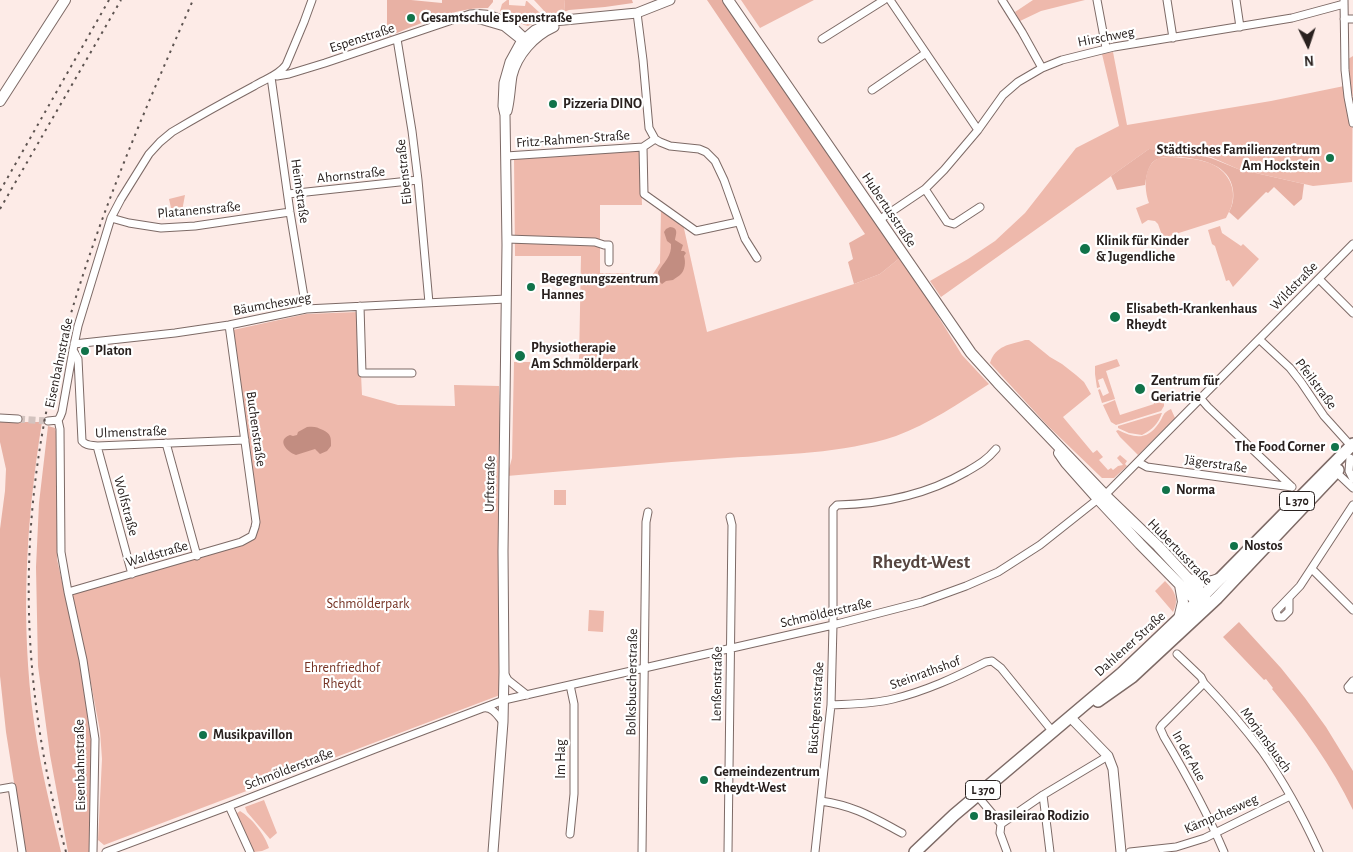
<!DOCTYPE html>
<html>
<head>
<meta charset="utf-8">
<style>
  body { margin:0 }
  #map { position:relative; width:1353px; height:852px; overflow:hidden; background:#fdebe7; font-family:"Alegreya Sans",sans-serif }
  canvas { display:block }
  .north { position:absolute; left:1283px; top:20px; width:50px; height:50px; -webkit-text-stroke:4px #fff; paint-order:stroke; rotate:176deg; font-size:14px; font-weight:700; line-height:20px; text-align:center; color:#29211f }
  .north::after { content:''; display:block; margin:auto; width:18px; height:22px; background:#29211f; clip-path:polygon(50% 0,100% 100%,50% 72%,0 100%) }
</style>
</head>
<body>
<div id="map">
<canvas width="1353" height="852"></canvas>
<div class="north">N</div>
</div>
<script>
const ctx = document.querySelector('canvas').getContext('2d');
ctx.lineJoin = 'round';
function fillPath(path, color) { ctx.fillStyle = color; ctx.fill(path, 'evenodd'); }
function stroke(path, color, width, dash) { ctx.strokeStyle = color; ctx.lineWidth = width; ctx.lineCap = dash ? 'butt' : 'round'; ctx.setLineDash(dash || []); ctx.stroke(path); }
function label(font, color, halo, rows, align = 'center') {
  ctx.font = font + ' "Alegreya Sans",sans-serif'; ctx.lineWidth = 4.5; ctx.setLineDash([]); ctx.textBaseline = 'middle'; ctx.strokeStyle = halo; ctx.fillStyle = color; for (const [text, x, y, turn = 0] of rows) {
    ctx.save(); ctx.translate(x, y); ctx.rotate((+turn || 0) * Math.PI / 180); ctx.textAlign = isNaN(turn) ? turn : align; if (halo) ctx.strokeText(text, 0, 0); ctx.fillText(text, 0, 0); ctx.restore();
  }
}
fillPath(new Path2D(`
  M507,0H509V5L525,6L526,1H527L540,13L542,19L528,26L524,25L500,11L502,4Z
  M534,0H565L564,12L550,15L546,13Z
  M741,0H814L760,28Z
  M1033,0H1085L1041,11L1020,21L1015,12Z
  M1113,52L1127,125L1271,101L1349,85L1348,59L1353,56L1352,182L1313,186L1238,169L1211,157L1177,149H1149L941,297L930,281L968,259L995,241L1025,213L1076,148L1119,126L1102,54Z
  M640,149L642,205H600V273L653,274L660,263L661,208L683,224L707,332L854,284L880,274L901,257L928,300L962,355L989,384C959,403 929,424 896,436C842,454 783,454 727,458C653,463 580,470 507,476L512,458L514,362H579L581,256H515L514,158Z
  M1171,157C1183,158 1195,158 1206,162C1224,167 1237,184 1232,204C1231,209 1228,213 1226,218L1163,238L1158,224L1155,221L1148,220L1142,224L1136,208L1149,203C1144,189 1143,165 1159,158C1163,157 1168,157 1171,157Z
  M185,195L182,211L171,208L169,199Z
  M1220,226L1222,233L1241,246L1243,244L1259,259L1233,287L1229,280L1226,281L1215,246L1212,244L1208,230Z
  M358,312L362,395L398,405L455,406L454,385L499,386L501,466L500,695L104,845L98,840L102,759L100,731L82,637L71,593L255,537L258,530L259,521L233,330L306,314Z
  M1025,340H1029L1050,357L1062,364L1076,375L1084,382L1091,394L1063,417L1093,453L1097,450L1103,457L1099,460L1108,470L1111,468L1113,470L1118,466L1123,465L1117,458L1120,455L1127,461L1125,464L1127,466L1114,478H1102L1047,425L990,363C996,345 1009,345 1025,340Z
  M1117,359L1120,366L1106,371L1115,399L1102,403L1098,390L1100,389L1103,396L1109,393L1103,378L1098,380L1100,387L1097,388L1095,374V366Z
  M1162,397L1164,398V406L1161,411L1116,425L1111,422L1103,405L1115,400L1120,415L1154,404L1153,400Z
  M1171,409L1175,418L1138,455L1120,437L1116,431L1118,430C1134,438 1147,441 1159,423C1164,416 1162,413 1171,409Z
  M1161,413H1162C1158,424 1152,430 1142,435L1129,433L1118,428V426Z
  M554,490H566V505H554Z
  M1165,581C1174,590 1180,599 1173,612L1155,591Z
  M589,610L604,611L603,632L588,631Z
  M264,800L277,833L270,839L247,812L245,807Z
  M240,811C252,818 265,835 269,848L262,851L254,852L236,814Z`), '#eeb9ac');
fillPath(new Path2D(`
  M387,0H411L442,3V0H493V2L488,8C454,7 417,25 387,37Z
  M565,0H632L633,3L605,7L569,10L564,12Z
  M707,0H725L901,257L880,274L854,284L848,262L853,259L849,243L865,234Z
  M1149,149L1176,150L1211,158L1238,169L1304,184L1302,199L1294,206L1274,187L1268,193L1266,192L1238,220L1229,212C1233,205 1234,198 1233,190C1230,165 1202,159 1181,157C1172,157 1159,155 1152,163C1147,169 1146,179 1145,185L1117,190L1111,176Z
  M0,422H42C26,521 20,622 34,722C40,766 51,809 61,852H25L24,846L6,732L0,676V529L5,491L6,469L0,442Z
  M48,426L55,428L57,435V559L80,664L91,741L90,852H68L50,755L38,666L36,567L39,503Z
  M1239,622L1281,668L1305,698L1326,727L1353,771V810C1332,766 1303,726 1272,689L1273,688L1266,679L1264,680L1223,637Z`), '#e8b1a4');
fillPath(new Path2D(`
  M670,227C679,228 676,234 675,240L683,245L681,251H684L686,253L684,256C686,262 685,271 680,275C678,277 675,278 673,280L666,281L662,284L659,281L658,272C664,262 672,256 671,244L667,241L664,232L666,229Z
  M307,427C314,426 317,427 323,430C331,434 331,437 331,446L327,451L320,454L315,449L296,455C287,452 276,440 290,435L293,436L297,435L298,432Z`), '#c28d81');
stroke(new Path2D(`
  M18,419L48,421`), '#d3c3bf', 7, [7, 3.5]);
const minor = new Path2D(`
  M890,0L978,130
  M1002,0L1022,32L1042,68
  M1097,0L1106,48
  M1167,0L1173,38
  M1236,0L1240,27
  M1344,0L1345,70L1348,97L1353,123
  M637,13L643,60L649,128L655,139L660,142L670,146L699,149L706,152L715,161L724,180L745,239L757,258
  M467,18L480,20L504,27L524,43
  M1344,19H1353
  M397,39L412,131L418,180L429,303
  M822,39L884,0
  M277,76L289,74L325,63L470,14C489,12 501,17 516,29C520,33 524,36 527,40
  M271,77L290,212L306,309
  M872,90L926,53
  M655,139L643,147L644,194L696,231L738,222
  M506,156L643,147
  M925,189L947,222L954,224L980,207
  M288,194L418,180
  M111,218L129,223L161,228L195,226L290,212
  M879,220L925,189L944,170L978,130L1003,95L1018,82L1042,68L1062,60L1114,47L1292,18L1344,4
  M507,239L595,242L604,245H609V262
  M1319,279L1353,313
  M360,306L362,373H412
  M1260,340L1290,368L1301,382L1324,416L1351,446
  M74,344L175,333L229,325L306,309L506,299
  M73,350L78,359L82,441C86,446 91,445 97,446L245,440
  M1201,399L1208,407L1292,487
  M0,418L18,419
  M48,421L58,420
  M166,443L197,556
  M97,446L132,574
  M1350,458L1349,471L1353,479
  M1138,462L1147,467L1292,487
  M1335,471L1353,488
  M1312,569L1353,610
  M68,592L241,542L252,536L255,527L256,522L229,325
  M1289,598V611L1283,617H1278L1276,611L1300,586L1353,505
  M1177,654L1201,677L1204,683C1224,704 1244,727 1262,751C1284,782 1303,817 1319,852
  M504,673L508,680L527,695
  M1353,681L1348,687L1349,689H1353
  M1204,683L1162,725L1160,728L1164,737C1186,774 1207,812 1224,852
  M831,705C851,704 873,704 893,699C926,691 956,677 986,662L992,661L1001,668L1053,732
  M483,708C492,706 498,716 503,722
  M0,789L12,787L22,852
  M1043,795L1050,852
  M980,799L1001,824
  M821,801C855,806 872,817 902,833
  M229,806L250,852
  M570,834L574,794V704L570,685
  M93,852L95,739L83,660L68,592L61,552L60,429L58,420L60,417L62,412L73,350L78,326L111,218L121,199L149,154L160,142L172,132C199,116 226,101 254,86C265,79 278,76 286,65L304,22L312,0
  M106,852L229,806L375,749L504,700L833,625L922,602L966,586L998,572L1040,545L1098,499L1105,495L1353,244
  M642,852L646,522L648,512
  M728,852L732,525L730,517
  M815,852L831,705L833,625V509L837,505C882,504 926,495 966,472C978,465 987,460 996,449
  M1007,852L1000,833L1001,824L1043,795L1108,756
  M1130,852L1176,847L1205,838L1290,796`);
const tertiary = new Path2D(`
  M507,111C510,100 510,88 512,76C517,55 534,36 554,27
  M1074,721L1108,756L1113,769L1121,852
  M493,852L503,722L504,672L503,551L507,245L505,115L503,106L504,83L510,62L521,42L535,30L554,21L637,13L670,0`);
const secondary = new Path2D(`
  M728,0L971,353L998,383L1105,495L1158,546L1195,586L1204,595L1206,601
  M0,101L65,0
  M1059,453L1066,463L1098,499L1140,544L1197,602L1204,605
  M1189,579C1201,583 1210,583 1221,578
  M1179,619L1183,602L1180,585`);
const primary = new Path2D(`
  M1098,701L1132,677L1217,598L1338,470
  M915,852L954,815L1122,673L1204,595L1353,444`);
stroke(minor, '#7d6a66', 9);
stroke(tertiary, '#7d6a66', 11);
stroke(secondary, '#7d6a66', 12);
stroke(primary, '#7d6a66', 14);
stroke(minor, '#fff', 7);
stroke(tertiary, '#fff', 9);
stroke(secondary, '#fff', 10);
stroke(primary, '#fff', 11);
stroke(new Path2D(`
  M0,191L109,0
  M0,209L121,0
  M66,852C25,706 17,562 46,413C75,270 134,134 193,0`), '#5d5350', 2, [2.5, 5]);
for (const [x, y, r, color] of [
  [411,18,5,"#11734a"],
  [553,104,5,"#11734a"],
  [1330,158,5,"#11734a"],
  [1085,249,6,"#11734a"],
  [531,287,5,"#11734a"],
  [1115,317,6,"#11734a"],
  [85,351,5,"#11734a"],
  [520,356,6,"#11734a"],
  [1140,389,6,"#11734a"],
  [1335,447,5,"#11734a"],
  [1166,490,5,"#11734a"],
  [1234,546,5,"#11734a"],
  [203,735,5,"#11734a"],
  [704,780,5,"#11734a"],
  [974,816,5,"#11734a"]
]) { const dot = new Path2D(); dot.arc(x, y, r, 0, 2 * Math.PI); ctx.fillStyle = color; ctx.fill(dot); stroke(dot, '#fff', 2); }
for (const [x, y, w] of [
  [1297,501,35],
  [983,790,35]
]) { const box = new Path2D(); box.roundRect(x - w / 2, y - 9.5, w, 19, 4); ctx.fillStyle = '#fff'; ctx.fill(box); stroke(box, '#29211f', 1); }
label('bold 12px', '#29211f', null, [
  ["L 370",1297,501],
  ["L 370",983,790]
]);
label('bold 14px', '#29211f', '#fff', [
  ["Gesamtschule Espenstraße",421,18],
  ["Pizzeria DINO",563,104],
  ["Städtisches Familienzentrum",1320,150,"right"],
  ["Am Hockstein",1320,166,"right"],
  ["Klinik für Kinder",1096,241],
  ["& Jugendliche",1096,257],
  ["Begegnungszentrum",541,279],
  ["Hannes",541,295],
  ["Elisabeth-Krankenhaus",1126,309],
  ["Rheydt",1126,325],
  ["Physiotherapie",531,348],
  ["Am Schmölderpark",531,364],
  ["Platon",95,351],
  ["Zentrum für",1151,381],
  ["Geriatrie",1151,397],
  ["The Food Corner",1325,447,"right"],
  ["Norma",1176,490],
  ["Nostos",1244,546],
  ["Musikpavillon",213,735],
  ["Gemeindezentrum",714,772],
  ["Rheydt-West",714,788],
  ["Brasileirao Rodizio",984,816]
], 'left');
label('14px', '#29211f', '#fff', [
  ["Hirschweg",1106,37,-11],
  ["Espenstraße",362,38,-18],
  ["Fritz-Rahmen-Straße",573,139,-4],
  ["Eibenstraße",404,172,-96],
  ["Ahornstraße",351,175,-6],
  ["Heimstraße",300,191,82],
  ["Platanenstraße",199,210,-5],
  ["Hubertusstraße",889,210,56],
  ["Wildstraße",1294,286,-46],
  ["Bäumchesweg",272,304,-10],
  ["Eisenbahnstraße",59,363,-78],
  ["Pfeilstraße",1316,384,53],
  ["Buchenstraße",256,429,82],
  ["Ulmenstraße",131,432,-2],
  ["Jägerstraße",1216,464,8],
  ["Urftstraße",490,484,-89],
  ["Wolfstraße",126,506,75],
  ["Hubertusstraße",1180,552,46],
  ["Waldstraße",157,554,-16],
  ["Schmölderstraße",826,613,-13],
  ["Dahlener Straße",1130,644,-42],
  ["Steinrathshof",925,673,-20],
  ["Bolksbuscherstraße",632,682,-89],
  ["Lenßenstraße",717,684,-89],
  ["Büschgensstraße",816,708,-86],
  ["Morjansbusch",1266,740,54],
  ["In der Aue",1189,756,61],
  ["Im Hag",561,759,-90],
  ["Eisenbahnstraße",80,765,-91],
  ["Schmölderstraße",289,769,-21],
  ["Kämpchesweg",1221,814,-24]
]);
label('14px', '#753324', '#fff', [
  ["Schmölderpark",368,604],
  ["Ehrenfriedhof",342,668],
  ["Rheydt",342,684]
]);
label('bold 19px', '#574641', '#fff', [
  ["Rheydt-West",921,562]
]);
</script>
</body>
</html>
